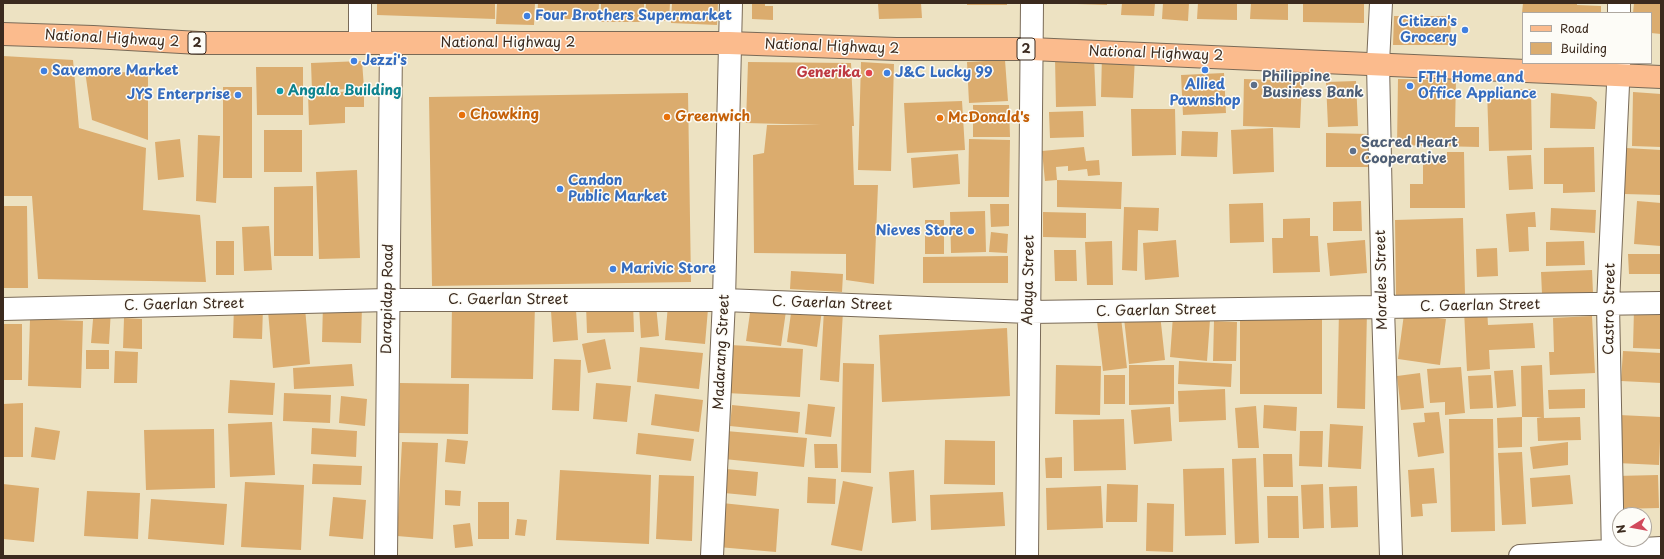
<!DOCTYPE html>
<html>
<head>
<meta charset="utf-8">
<style>
  body { margin:0 }
  #map { position:relative; width:1664px; height:559px; overflow:hidden; background:#ede2c2; font-family:"Playpen Sans",sans-serif }
  canvas { display:block }
  .frame { position:absolute; inset:0; border:4px solid #3b2a1e; pointer-events:none }
  .legend { position:absolute; left:1522px; top:12px; width:130px; height:52px; box-sizing:border-box; background:#fdfcf7; border:1px solid #afa8a0; margin:0; padding:5px 7px; list-style:none; font-size:12px; color:#3b2a1e }
  .legend li { display:flex; align-items:center; gap:8px; height:20px }
  .legend b { width:20px; border:1px solid #afa8a0 }
  .north { position:absolute; left:1612px; top:507px; width:40px; height:40px; box-sizing:border-box; background:#fdfcf7; border:1px solid #afa8a0; border-radius:50%; rotate:259deg; font-size:11px; font-weight:700; line-height:16px; text-align:center; color:#3b2a1e }
  .north::after { content:''; display:block; margin:auto; width:14px; height:18px; background:#d1495b; clip-path:polygon(50% 0,100% 100%,50% 72%,0 100%) }
</style>
</head>
<body>
<div id="map">
<canvas width="1664" height="559"></canvas>
<div class="frame"></div>
<ul class="legend">
<li><b style="height:5px;background:#fbbb8d"></b>Road</li>
<li><b style="height:11px;background:#dbac6e"></b>Building</li>
</ul>
<div class="north">N</div>
</div>
<script>
const ctx = document.querySelector('canvas').getContext('2d');
ctx.lineJoin = 'round';
function fillPath(path, color) { ctx.fillStyle = color; ctx.fill(path, 'evenodd'); }
function stroke(path, color, width, dash) { ctx.strokeStyle = color; ctx.lineWidth = width; ctx.lineCap = dash ? 'butt' : 'round'; ctx.setLineDash(dash || []); ctx.stroke(path); }
function label(font, color, halo, rows, align = 'center') {
  ctx.font = font + ' "Playpen Sans",sans-serif'; ctx.lineWidth = 3; ctx.setLineDash([]); ctx.textBaseline = 'middle'; ctx.strokeStyle = halo; ctx.fillStyle = color; for (const [text, x, y, turn = 0] of rows) {
    ctx.save(); ctx.translate(x, y); ctx.rotate((+turn || 0) * Math.PI / 180); ctx.textAlign = isNaN(turn) ? turn : align; if (halo) ctx.strokeText(text, 0, 0); ctx.fillText(text, 0, 0); ctx.restore();
  }
}
fillPath(new Path2D(`
  M377,3H495V19L377,15Z
  M497,3H535L534,25L496,24Z
  M538,3H599L598,20L537,18Z
  M601,3H644V22H601Z
  M646,3H670L669,21L645,20Z
  M672,3H718L717,25L671,23Z
  M752,3H765V6H773V20L752,19Z
  M878,3H921L922,18L879,19Z
  M967,3H1007V5H967Z
  M1077,3H1107V5L1077,4Z
  M1122,3H1155L1154,16L1121,15Z
  M1163,3H1189L1188,21L1162,19Z
  M1198,3H1237V20L1197,19Z
  M1251,3H1288V20L1250,19Z
  M1303,3H1364V23L1303,22Z
  M1523,3H1577V5L1601,6V13H1522Z
  M1634,3H1661V34L1651,33V13H1633Z
  M1394,16H1451L1450,45H1393Z
  M1102,54L1135,56L1133,98L1101,97Z
  M3,56L73,60L79,128L146,148L143,210L200,215L206,282L38,279L32,196H3Z
  M1094,57L1096,106L1056,107L1055,58Z
  M1005,60L1008,101L969,103L967,62Z
  M362,61L364,88L312,91L311,63Z
  M748,62L851,63L854,126H852L854,185H878L874,284L846,280V254L754,253L753,155L764,153L767,125H821L746,123Z
  M861,62L894,64L891,171L858,170Z
  M256,67H303V115H257Z
  M85,71L148,73V140L92,120Z
  M1224,73L1226,113L1183,115L1181,75Z
  M1244,79L1302,81L1300,128L1243,126Z
  M1398,79L1456,80L1455,127H1479V147L1397,145Z
  M1356,81L1358,126L1328,127L1326,82Z
  M223,87H252V178H223Z
  M1531,89L1532,150L1489,151L1487,90Z
  M364,91V107H345V123L309,125L308,93Z
  M1633,92L1661,94V147L1632,146Z
  M688,93L691,282L432,286L429,97Z
  M1551,93L1591,97L1597,102L1595,129L1550,128Z
  M962,101L965,150L907,153L904,103Z
  M973,105H1009L1010,137H973Z
  M1131,109H1175L1176,155L1132,156Z
  M1083,111L1084,137L1050,138L1049,112Z
  M1273,128L1274,172L1233,174L1231,130Z
  M264,130H302V172H264Z
  M1182,131L1218,132L1217,157L1181,156Z
  M1326,133L1369,134L1368,167H1326Z
  M198,135L220,136L216,203L196,201Z
  M180,139L184,177L158,180L155,142Z
  M969,139L1010,140L1009,197H968Z
  M1084,147L1086,161L1099,160L1100,175L1088,176L1087,169L1068,171V166L1056,167L1057,180L1045,181L1042,151Z
  M1594,147L1595,192L1563,193V184H1544V148Z
  M1626,148L1661,150V195L1624,194Z
  M1447,152H1464L1465,208H1410V184H1423V161H1447Z
  M958,154L960,184L913,188L911,158Z
  M1531,155L1533,189L1509,190L1507,156Z
  M357,170L360,258L319,259L316,172Z
  M1057,180L1122,182L1121,209L1057,207Z
  M313,186V256H274V187Z
  M1361,201L1362,231H1333V202Z
  M1637,201L1661,203V246L1634,244Z
  M1263,203L1264,242L1230,243L1229,204Z
  M990,204H1009V226L991,227Z
  M3,206H27L28,288H3Z
  M1124,207L1159,208L1158,231L1138,230L1137,271L1122,270Z
  M1551,208L1596,210L1595,233L1550,230Z
  M985,211L986,252L951,253L950,212Z
  M1043,212L1086,213V238L1043,237Z
  M1535,212L1536,227H1528L1529,251L1509,252L1506,214Z
  M1310,218V236H1318L1320,272L1273,273L1272,238H1283V219Z
  M1463,218L1465,294L1396,296L1395,220Z
  M925,220H944V254H925Z
  M269,226L272,270L244,271L242,227Z
  M991,232L1008,234L1007,253L989,252Z
  M1176,240L1179,277L1145,280L1143,243Z
  M1365,240L1367,273L1330,276L1327,243Z
  M216,241H234V275H216Z
  M1112,241L1113,285H1087L1085,242Z
  M1584,241L1585,265L1546,266V242Z
  M1497,248L1498,276L1477,277L1476,249Z
  M1054,250H1076L1077,281H1055Z
  M1628,254H1661V274H1629Z
  M1008,256V283H923V257Z
  M1592,270L1593,293L1542,294L1541,272Z
  M791,271L843,274L842,292L790,289Z
  M452,303L535,305L533,379L451,378Z
  M633,303L634,332L587,333L586,305Z
  M323,304L362,305L361,343L322,342Z
  M656,305L659,336L641,338L639,307Z
  M668,305L708,309L705,344L665,340Z
  M234,306L263,307L262,339L233,338Z
  M751,306L786,311L781,346L746,341Z
  M792,306L822,310L817,347L787,342Z
  M94,308L111,309L109,344L91,343Z
  M305,308L310,364L273,368L268,311Z
  M1487,309L1488,325L1533,323L1535,348L1489,350L1490,369L1467,371L1464,310Z
  M1634,309L1661,310V349L1633,348Z
  M576,310L578,340L553,342L551,311Z
  M824,310L843,311L839,382L820,380Z
  M1339,310H1367L1365,409L1337,408Z
  M1160,314L1165,360L1129,364L1124,318Z
  M1404,314L1446,319L1440,365L1398,359Z
  M1173,316L1210,320L1207,361L1170,357Z
  M1592,316L1595,373L1550,375L1549,352H1554L1553,318Z
  M124,318L142,319V349L123,348Z
  M1121,318L1127,368L1103,371L1097,321Z
  M1240,318H1322V394H1240Z
  M30,319L83,321L81,388L28,386Z
  M1214,321L1237,322L1236,361H1213Z
  M3,324H22V380H3Z
  M1007,328L1010,396L882,402L879,335Z
  M605,339L611,369L588,373L582,344Z
  M730,345L803,349L800,397L727,393Z
  M640,347L703,353L699,389L637,382Z
  M86,350H109V369H86Z
  M115,351L138,352L137,383H114Z
  M1623,351L1661,353V383L1621,381Z
  M554,359L581,360L579,411L552,410Z
  M1179,361L1232,364L1231,387L1178,384Z
  M843,363L874,364L871,473L841,472Z
  M352,364L354,386L294,389L293,368Z
  M1056,365L1101,366L1100,415L1055,414Z
  M1129,365H1174V404L1129,405Z
  M1542,365L1544,418L1580,417L1581,440L1538,441L1537,418L1542,417H1522L1521,366Z
  M1461,367L1465,413L1445,415V402L1430,403L1427,369Z
  M1513,370L1516,406L1497,408L1494,371Z
  M1420,373L1424,408L1401,410L1397,376Z
  M1104,375H1125V404H1104Z
  M1491,375L1493,408L1470,409L1468,376Z
  M230,380L275,383L273,415L228,413Z
  M400,383L469,384L468,434L399,433Z
  M596,383L631,386L627,422L593,419Z
  M1225,389L1226,420L1179,422L1178,391Z
  M1585,389V408L1549,409L1548,390Z
  M284,393L331,395L330,423L283,421Z
  M655,394L703,400L699,432L651,425Z
  M341,396L367,399L365,426L339,423Z
  M23,403V457H3V404Z
  M808,404L835,407L831,437L805,434Z
  M732,405L800,412L798,433L730,426Z
  M1264,405L1297,407L1296,431L1263,428Z
  M1256,406L1259,448H1238L1235,408Z
  M1170,407L1172,441L1134,444L1131,410Z
  M1439,412L1444,453L1418,457L1413,423L1425,422L1424,413Z
  M1619,415L1661,417L1659,465L1617,463Z
  M1522,417V447L1498,448L1497,418Z
  M1124,419L1126,470L1074,471L1073,420Z
  M1449,419H1493L1495,531L1451,532Z
  M272,422L275,475L230,477L228,424Z
  M1330,424L1363,426L1361,469L1328,467Z
  M35,427L60,431L55,460L31,457Z
  M312,428L357,431L356,457L311,454Z
  M214,429L215,488L146,490L144,430Z
  M726,431L807,438L804,467L724,459Z
  M1300,431H1323L1322,467L1299,466Z
  M638,433L694,439L691,461L636,454Z
  M447,439L468,441L465,464L445,462Z
  M945,440L995,441V485L944,484Z
  M402,442L438,443L433,539L397,536Z
  M1568,442V465L1533,469L1530,447Z
  M814,444H837L838,468H815Z
  M1522,452L1526,524L1502,525L1498,453Z
  M1263,454H1292L1293,487H1264Z
  M1062,457V478H1046L1045,458Z
  M1256,458L1259,543L1235,544L1232,459Z
  M313,464L362,466L361,485L312,484Z
  M1224,468L1226,535L1185,536L1183,469Z
  M1434,468L1437,503L1422,504L1423,516L1411,517L1408,470Z
  M726,469L758,472L756,496L724,493Z
  M560,470L651,475L649,544L556,540Z
  M914,470L916,521L892,523L889,472Z
  M659,475L694,476L692,541L656,539Z
  M1570,475L1573,504L1532,507L1530,478Z
  M1658,475L1659,508L1617,509L1616,476Z
  M808,477L836,479L835,504L807,503Z
  M843,481L873,487L862,551L831,545Z
  M245,482L304,485L301,550L241,547Z
  M3,484L39,488L34,542L3,539Z
  M1107,484L1138,485L1137,522H1106Z
  M1323,484L1324,528L1303,529L1301,485Z
  M1101,486L1103,528L1047,530L1046,488Z
  M1357,486L1358,527L1331,528L1329,487Z
  M445,490L461,491L460,506L445,505Z
  M87,491L140,493L138,539L84,536Z
  M1003,492L1005,526L931,530L930,495Z
  M1267,496H1298L1299,538H1268Z
  M333,497L366,500L363,539L329,536Z
  M151,499L227,504L224,545L148,539Z
  M478,502H509V539H478Z
  M722,503L779,509L776,552L718,547Z
  M1147,503L1174,504L1173,552L1146,551Z
  M517,519L527,520L525,536L515,535Z
  M470,523L473,546L455,548L453,525Z`), '#dbac6e');
const minor = new Path2D(`
  M1381,3L1378,63L1383,308L1391,556
  M1619,3V13
  M360,43V3
  M3,309L389,300H724L1029,312L1661,303
  M712,556L724,300L731,3
  M1027,556L1032,3
  M1520,556L1661,548
  M1613,556L1608,304L1619,63`);
const tertiary = new Path2D(`
  M386,556L391,43`);
const primary = new Path2D(`
  M3,34L93,37L199,43H729L896,49H1031L1661,77`);
stroke(minor, '#796a57', 24);
stroke(tertiary, '#796a57', 24);
stroke(primary, '#796a57', 24);
stroke(minor, '#fff', 22);
stroke(tertiary, '#fff', 22);
stroke(primary, '#fbbb8d', 22);
for (const [x, y, r, color] of [
  [527,16,4,"#3f7fe0"],
  [1465,30,4,"#3f7fe0"],
  [354,61,4,"#3f7fe0"],
  [1205,70,4,"#3f7fe0"],
  [44,71,4,"#3f7fe0"],
  [869,73,4,"#e0444e"],
  [887,73,4,"#3f7fe0"],
  [1254,85,4,"#5c6f8a"],
  [1410,86,4,"#3f7fe0"],
  [280,91,4,"#0f9aa8"],
  [238,95,4,"#3f7fe0"],
  [462,115,4,"#e8710a"],
  [667,117,4,"#e8710a"],
  [940,118,4,"#e8710a"],
  [1353,151,4,"#5c6f8a"],
  [560,189,4,"#3f7fe0"],
  [971,231,4,"#3f7fe0"],
  [613,269,4,"#3f7fe0"]
]) { const dot = new Path2D(); dot.arc(x, y, r, 0, 2 * Math.PI); ctx.fillStyle = color; ctx.fill(dot); stroke(dot, '#fdfcf7', 1.5); }
for (const [x, y, w] of [
  [197,43,18],
  [1026,49,18]
]) { const box = new Path2D(); box.roundRect(x - w / 2, y - 11, w, 22, 3); ctx.fillStyle = '#fdfcf7'; ctx.fill(box); stroke(box, '#3b2a1e', 1); }
label('bold 13px', '#3b2a1e', null, [
  ["2",197,43],
  ["2",1026,49]
]);
label('bold 14px', '#366cbe', '#fdfcf7', [
  ["Four Brothers Supermarket",535,16],
  ["Citizen's",1457,22,"right"],
  ["Grocery",1457,38,"right"],
  ["Jezzi's",362,61],
  ["Savemore Market",52,71],
  ["J&C Lucky 99",895,73],
  ["FTH Home and",1418,78],
  ["Office Appliance",1418,94],
  ["Allied",1205,85,"center"],
  ["Pawnshop",1205,101,"center"],
  ["JYS Enterprise",230,95,"right"],
  ["Candon",568,181],
  ["Public Market",568,197],
  ["Nieves Store",963,231,"right"],
  ["Marivic Store",621,269]
], 'left');
label('14px', '#3b2a1e', '#fdfcf7', [
  ["National Highway 2",112,39,3],
  ["National Highway 2",508,43],
  ["National Highway 2",832,47,2],
  ["National Highway 2",1156,54,2],
  ["Abaya Street",1029,280,-89],
  ["Morales Street",1382,280,-91],
  ["Darapidap Road",388,299,-89],
  ["C. Gaerlan Street",508,300],
  ["C. Gaerlan Street",832,304,2],
  ["C. Gaerlan Street",184,305,-1],
  ["C. Gaerlan Street",1480,306,-1],
  ["Castro Street",1610,309,-89],
  ["C. Gaerlan Street",1156,311,-1],
  ["Madarang Street",722,352,-87]
]);
label('bold 14px', '#be3a42', '#fdfcf7', [
  ["Generika",861,73]
], 'right');
label('bold 14px', '#4e5e75', '#fdfcf7', [
  ["Philippine",1262,77],
  ["Business Bank",1262,93],
  ["Sacred Heart",1361,143],
  ["Cooperative",1361,159]
], 'left');
label('bold 14px', '#0d838f', '#fdfcf7', [
  ["Angala Building",288,91]
], 'left');
label('bold 14px', '#c56008', '#fdfcf7', [
  ["Chowking",470,115],
  ["Greenwich",675,117],
  ["McDonald's",948,118]
], 'left');
</script>
</body>
</html>
